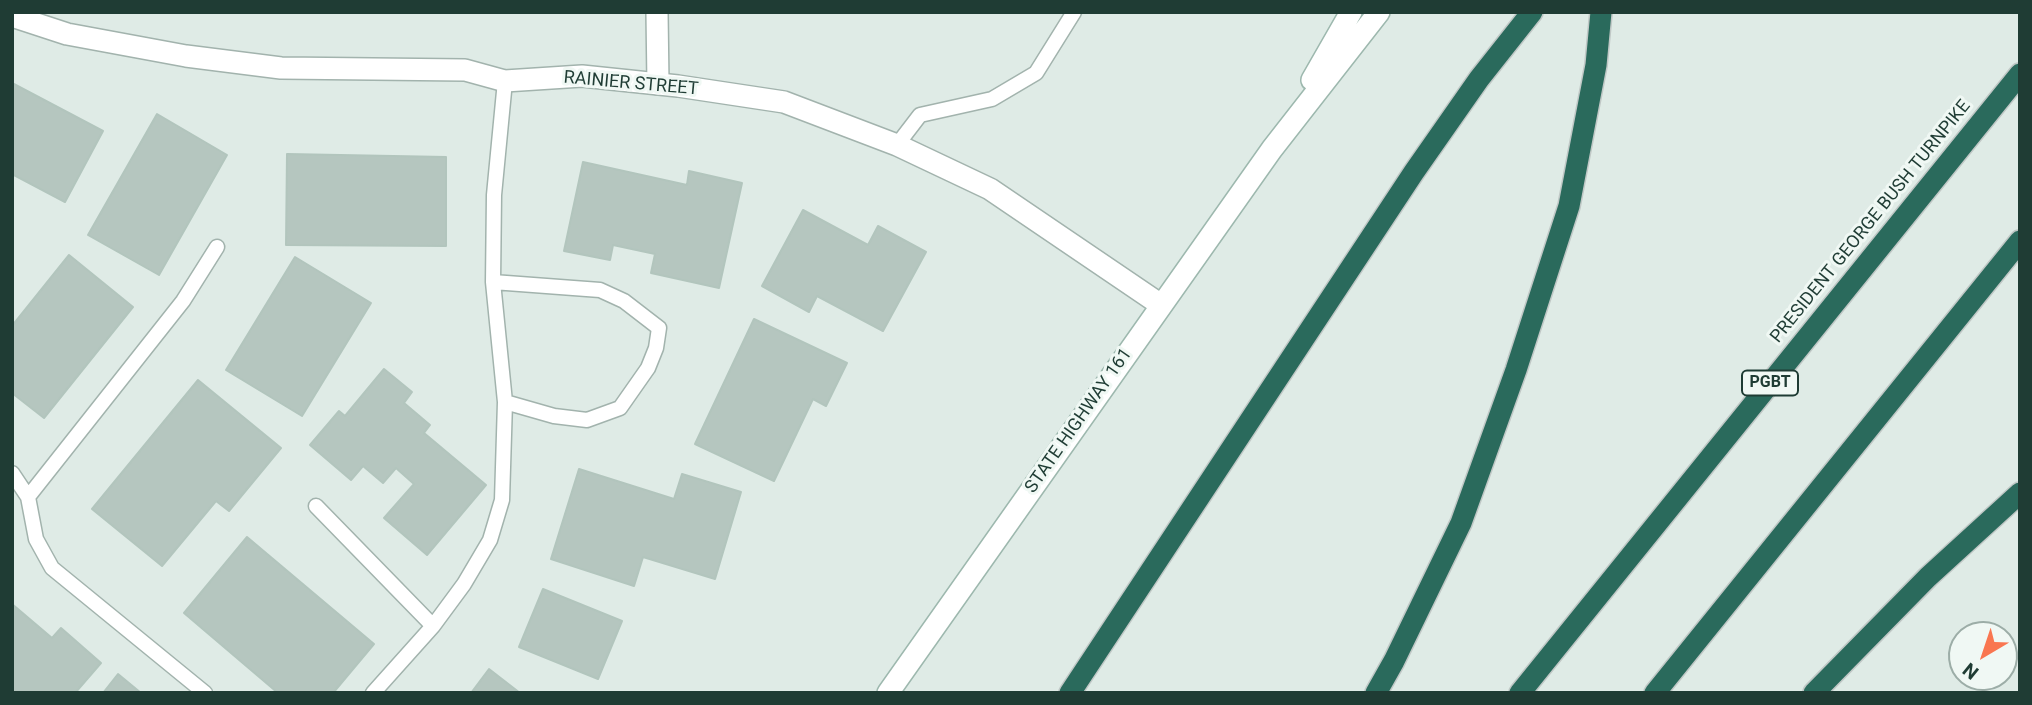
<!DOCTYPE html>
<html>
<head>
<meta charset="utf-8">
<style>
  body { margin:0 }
  #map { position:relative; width:2032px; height:705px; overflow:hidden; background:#dfebe6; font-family:Roboto,sans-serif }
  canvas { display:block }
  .frame { position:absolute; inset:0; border:14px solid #1f3c34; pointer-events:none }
  .north { position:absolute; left:1948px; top:621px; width:70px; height:70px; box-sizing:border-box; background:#f0f8f4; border:2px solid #9cada7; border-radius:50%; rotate:219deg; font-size:19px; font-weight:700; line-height:28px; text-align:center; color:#1f3c34 }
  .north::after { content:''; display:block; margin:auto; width:24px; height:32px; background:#f97650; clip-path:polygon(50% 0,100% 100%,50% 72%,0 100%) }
</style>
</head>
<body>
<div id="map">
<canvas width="2032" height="705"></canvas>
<div class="frame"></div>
<div class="north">N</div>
</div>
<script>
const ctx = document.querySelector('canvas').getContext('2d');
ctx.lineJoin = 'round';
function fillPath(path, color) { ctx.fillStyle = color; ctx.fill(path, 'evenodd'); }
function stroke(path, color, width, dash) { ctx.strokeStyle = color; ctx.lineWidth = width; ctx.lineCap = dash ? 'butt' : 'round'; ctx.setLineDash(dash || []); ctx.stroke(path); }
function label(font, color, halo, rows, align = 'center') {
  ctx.font = font + ' Roboto,sans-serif'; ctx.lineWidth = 6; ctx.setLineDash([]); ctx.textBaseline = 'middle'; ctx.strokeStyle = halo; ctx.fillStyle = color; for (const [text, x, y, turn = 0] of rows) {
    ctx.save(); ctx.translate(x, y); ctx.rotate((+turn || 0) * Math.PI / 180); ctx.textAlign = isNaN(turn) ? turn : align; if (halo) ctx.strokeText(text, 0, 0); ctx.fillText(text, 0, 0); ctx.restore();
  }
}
const building = new Path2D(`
  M12,83L103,131L65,202L12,174Z
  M157,114L227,155L159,275L88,235Z
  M287,154L446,157V246L286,245Z
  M583,162L687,185L689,171L742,183L719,288L651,273L655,254L613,245L610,260L564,251Z
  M803,210L868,245L878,226L926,252L883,331L817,296L809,312L762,286Z
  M69,255L133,307L44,418L12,393V326Z
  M295,257L371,303L302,416L226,370Z
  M754,319L847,363L826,406L813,399L774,481L695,444Z
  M384,369L412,392L404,403L430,425L424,433L486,485L427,555L384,518L414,484L396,468L383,483L363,466L351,480L310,445L339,411L345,416Z
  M198,380L281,448L229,511L216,501L162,566L92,509Z
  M579,469L674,499L682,474L741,492L715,579L643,557L634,586L551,559Z
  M247,537L374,644L333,693H278L184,613Z
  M543,589L622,621L598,679L519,647Z
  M12,604L52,638L61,628L101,663L75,693H12Z
  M489,669L520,693H471Z
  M118,674L141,693H103Z`);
fillPath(building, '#b5c6bf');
stroke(building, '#b2c5bd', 2);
const service = new Path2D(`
  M897,145L920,115L992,99L1036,73L1074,12
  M493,282L600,290L624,301L659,328L656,348L648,368L620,408L587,420L554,416L505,402
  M12,473L28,497
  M316,506L433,626
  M205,693L52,568L36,539L28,497L183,301L217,247
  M373,693L433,626L464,584L490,540L502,500L505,402L493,282L494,195L505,81`);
const minor = new Path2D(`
  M657,12L658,84`);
const tertiary = new Path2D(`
  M12,16L67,34L186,56L281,68L465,70L505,81L582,76L678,86L784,102L897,145L990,189L1161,305`);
const secondary = new Path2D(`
  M1312,80L1351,12
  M888,693L1272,149L1379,12`);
const motorway = new Path2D(`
  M1070,693L1414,172L1479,79L1532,12
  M1376,693L1394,661L1461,523L1516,370L1569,206L1596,65L1601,12
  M1520,693L2020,74
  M1655,693L2020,241
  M1814,693L1928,577L2020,493`);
stroke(service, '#a2b3ad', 17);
stroke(minor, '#a2b3ad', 24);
stroke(tertiary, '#a2b3ad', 24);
stroke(secondary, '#9db8ae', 24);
stroke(motorway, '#c0c8c6', 24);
stroke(service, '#fff', 14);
stroke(minor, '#fff', 21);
stroke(tertiary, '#fff', 21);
stroke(secondary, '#fff', 21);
stroke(motorway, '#2a6a5c', 21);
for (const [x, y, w] of [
  [1770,383,56]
]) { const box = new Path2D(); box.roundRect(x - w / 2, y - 12.5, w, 25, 5); ctx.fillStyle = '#f0f8f4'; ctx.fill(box); stroke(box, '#1f3c34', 2); }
label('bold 16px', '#1f3c34', null, [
  ["PGBT",1770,383]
]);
label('18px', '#1f3c34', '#f0f8f4', [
  ["RAINIER STREET",631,84,5],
  ["PRESIDENT GEORGE BUSH TURNPIKE",1871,222,-51],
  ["STATE HIGHWAY 161",1079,421,-55]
]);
</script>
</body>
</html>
